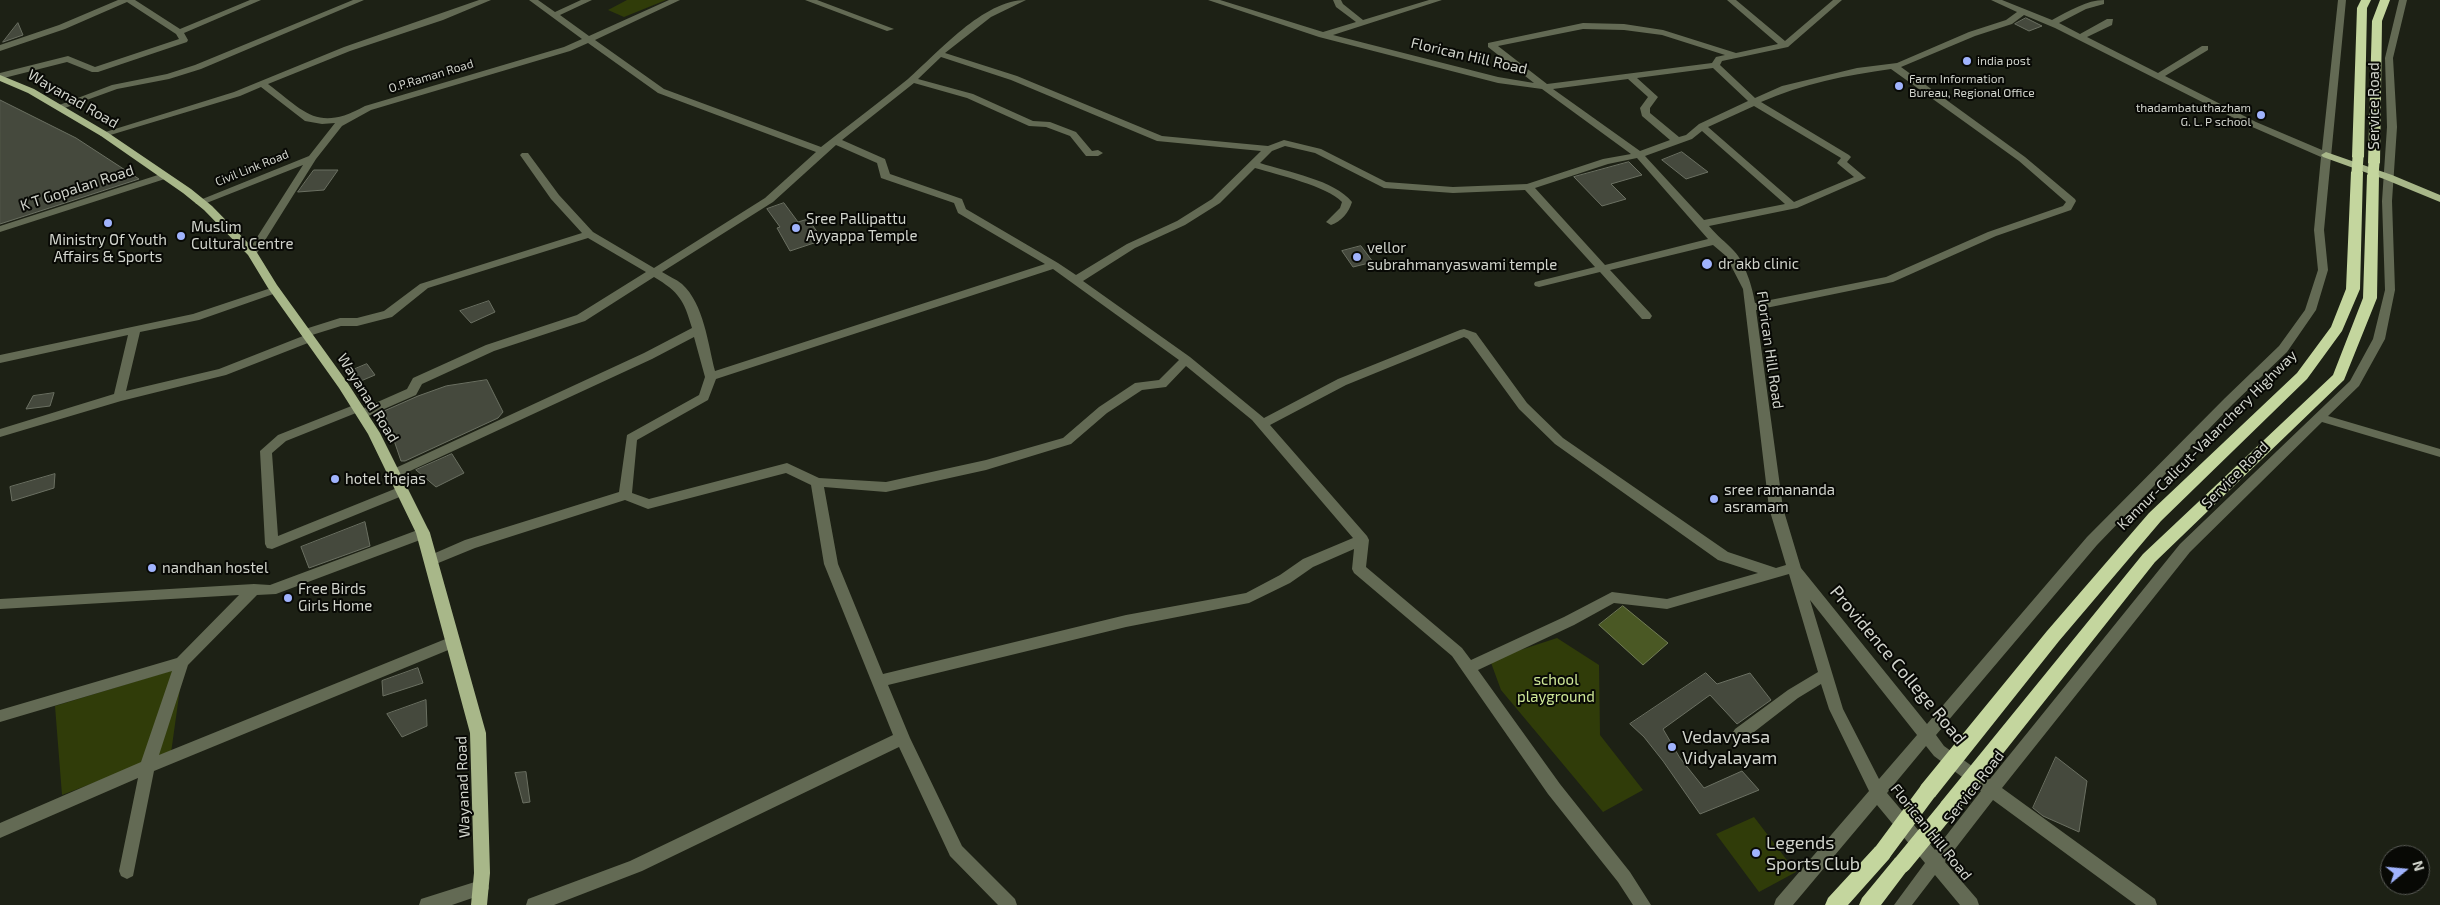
<!DOCTYPE html>
<html>
<head>
<meta charset="utf-8">
<style>
  body { margin:0 }
  #map { position:relative; width:2440px; height:905px; overflow:hidden; background:#1d2115; font-family:"Exo 2",sans-serif }
  canvas { display:block }
  .north { position:absolute; left:2380px; top:845px; width:50px; height:50px; box-sizing:border-box; background:#080905; border:1px solid #585a55; border-radius:50%; rotate:73deg; font-size:14px; font-weight:700; line-height:20px; text-align:center; color:#d1d4cc }
  .north::after { content:''; display:block; margin:auto; width:18px; height:22px; background:#a0b3fd; clip-path:polygon(50% 0,100% 100%,50% 72%,0 100%) }
</style>
</head>
<body>
<div id="map">
<canvas width="2440" height="905"></canvas>
<div class="north">N</div>
</div>
<script>
const ctx = document.querySelector('canvas').getContext('2d');
ctx.lineJoin = 'round';
function fillPath(path, color) { ctx.fillStyle = color; ctx.fill(path, 'evenodd'); }
function stroke(path, color, width, dash) { ctx.strokeStyle = color; ctx.lineWidth = width; ctx.lineCap = dash ? 'butt' : 'round'; ctx.setLineDash(dash || []); ctx.stroke(path); }
function label(font, color, halo, rows, align = 'center') {
  ctx.font = font + ' "Exo 2",sans-serif'; ctx.lineWidth = 4; ctx.setLineDash([]); ctx.textBaseline = 'middle'; ctx.strokeStyle = halo; ctx.fillStyle = color; for (const [text, x, y, turn = 0] of rows) {
    ctx.save(); ctx.translate(x, y); ctx.rotate((+turn || 0) * Math.PI / 180); ctx.textAlign = isNaN(turn) ? turn : align; if (halo) ctx.strokeText(text, 0, 0); ctx.fillText(text, 0, 0); ctx.restore();
  }
}
fillPath(new Path2D(`
  M627,0H666L624,17L608,10Z
  M1557,638L1599,665L1600,735L1643,790L1603,812L1501,690L1490,660Z
  M183,667L171,753L62,795L55,706Z
  M1754,817L1796,872L1759,892L1716,834Z`), '#303c09');
const water = new Path2D(`
  M1623,606L1668,643L1643,665L1599,625Z`);
fillPath(water, '#4a5824');
stroke(water, '#727d56', 1);
const building = new Path2D(`
  M2026,18L2042,26L2029,31L2015,24Z
  M18,23L23,35L3,42Z
  M0,100L76,138L139,179L0,224Z
  M1682,152L1708,172L1686,179L1662,160Z
  M1629,162L1642,175L1611,184L1626,199L1602,206L1574,177Z
  M314,170H338L324,190L298,192Z
  M784,203L798,222L808,219L823,240L790,251L777,228L780,227L767,209Z
  M1361,246L1373,262L1353,267L1342,251Z
  M489,301L495,312L471,323L460,311Z
  M367,364L375,375L356,383L348,372Z
  M487,380L503,412L498,418L405,461H401L384,411L418,396L446,386Z
  M54,393L50,406L26,409L33,396Z
  M452,454L464,473L436,487L416,470Z
  M55,474L54,488L12,501L10,487Z
  M365,522L370,546L309,568L301,547Z
  M418,668L423,683L383,696L382,681Z
  M1706,673L1717,684L1750,673L1771,700L1737,724L1710,695L1663,729L1680,758L1704,788L1742,771L1759,790L1700,814L1663,761L1644,737L1630,724Z
  M426,700L427,726L402,737L387,714Z
  M2056,757L2087,781L2079,832L2043,816L2033,808Z
  M526,772L530,802L523,803L515,773Z`);
fillPath(building, '#45493d');
stroke(building, '#6b7062', 1);
fillPath(new Path2D(`
  M118,0H135L180,29L250,0H261L184,33L188,40L187,42L98,72H92L67,62L0,79V73L68,56L95,67L179,39L176,34L127,2L65,29L0,51V45L59,25Z
  M353,0H364L201,69L169,79L117,89L62,109H56L54,107L112,85L167,74L195,65Z
  M479,0H491L443,20L350,51L268,84C306,113 318,132 365,106L564,47L582,39L529,0H538L555,12L581,0H592L560,15L589,36L669,0H680L595,40L664,89L821,147C850,124 880,102 908,79C939,52 983,0 1026,0L991,17L945,53L1017,76L1162,136L1268,146L1284,140L1321,149L1386,182L1453,187L1527,184L1603,159L1631,154L1542,89L1498,83L1319,37L1208,0H1220L1323,32L1356,22L1336,7L1333,0H1341L1343,4L1363,20L1429,0H1442L1333,35L1498,77L1534,83L1488,47V43L1583,23L1624,24L1663,30L1736,53L1778,44L1727,0H1736L1785,41L1833,0H1842L1788,47L1722,61L1720,65L1755,98L1782,86L1857,68L1897,63L1969,32L2006,20L2017,12L1991,0H2002L2052,20C2069,11 2087,0 2104,0V4L2086,9L2059,23L2080,34L2107,19H2113L2112,25L2087,37L2158,73L2202,46H2208V50L2165,76L2256,122L2322,150L2338,0H2346L2324,230L2328,270L2316,310L2287,352L2233,404L2097,545L1936,735L1944,746L1990,779L2180,544L2350,381L2373,339L2385,290L2382,201L2387,127L2385,58L2399,0H2407L2393,58L2397,127L2392,201L2395,290L2385,339L2359,386L2328,416L2440,449V457L2322,422L2190,552L2002,788L2155,899L2157,905H2136L1993,800L1945,862L1977,899L1979,905H1960L1935,875L1912,905H1894L1925,863L1877,805L1793,905H1774L1776,899L1869,791L1829,709L1821,684L1798,698L1745,739L1740,740L1735,739L1732,734L1735,729L1788,690L1818,672L1789,574L1667,609L1614,603L1574,625L1478,670L1560,784L1630,872L1651,905H1633L1618,882L1548,794L1452,656L1354,573L1352,569L1354,549L1313,567L1290,583L1249,603L1126,627L888,685L910,738L962,846L1015,899L1017,905H998L950,856L899,747L642,871L554,905H526L528,899L630,861L893,735L824,564L811,485L786,473L648,509L625,500L475,548L431,566L426,565L424,561L426,557L465,540L619,492L627,435L699,395L705,377L694,337L652,359L397,477H389L387,474L389,471L644,353L692,328C684,300 679,292 654,277L585,321L494,351L422,384L416,395L366,417H358L356,413L286,441L272,453L278,536L397,488H407L408,491L407,494L272,549L267,548L265,544L260,451L278,435L354,405H362L364,408L407,389L413,378L486,345L577,315L646,272L588,238L428,288L392,317L357,326H341L312,335L315,338L313,341L226,375L121,401L0,437V429L114,394L128,335L0,363V355L193,314L271,288H279L280,290L279,292L199,320L140,332L126,391L219,369L303,336L300,333L302,330L340,318H357L384,311L420,284L582,233L551,199L520,155L522,153H528L559,195L593,232L654,268L765,198L816,152L658,93L588,43L570,51L371,110L342,126L316,159L257,253L252,256L247,253L303,165L204,204H196L195,202L309,156L335,123L322,124L305,121L261,87L240,96L107,136H101L99,134L234,92L344,47ZM2024,15L2055,28L2250,126L2321,157L2314,230L2318,270L2305,310L2279,346L2225,398L2087,537L1927,724L1801,568L1783,508L1756,310L1893,282L1996,236L2071,210L2076,201L2075,199L2025,157L1901,67L1975,36L2012,24ZM1583,29L1624,30L1662,35L1725,55L1716,57L1712,63L1547,84L1498,46ZM941,57L1011,80L1157,141L1261,151L1212,199L1177,221L1127,244L1076,275L1058,263L966,209L962,199L890,174L885,159L842,140L914,83L967,98L1029,126L1046,127L1070,136L1086,156H1098L1103,153L1098,150L1092,151L1076,132L1050,122L1033,121L973,94L918,79ZM1713,68L1748,101L1699,124L1686,135L1679,137L1650,113V108L1658,97L1637,78ZM1891,69L2019,161L2066,202L2063,206L1988,232L1886,277L1755,303C1753,289 1745,262 1734,251C1726,242 1717,236 1709,226L1797,208L1866,178L1847,162L1851,157L1849,155L1761,102C1802,84 1847,75 1891,69ZM1628,79L1648,97L1640,108L1642,116L1670,140L1640,151L1553,89ZM1754,106L1841,158L1837,163L1854,177L1794,202L1708,127ZM1702,131L1785,204L1704,220L1645,156L1692,139ZM836,145L877,163L881,178L954,203L958,213L1045,264L715,371C708,344 704,304 682,284C676,279 668,276 662,272L773,202ZM1285,146L1315,153L1384,188L1453,193L1525,190L1595,267L1535,282L1534,284L1535,286L1539,287L1600,272L1642,319H1650L1652,316L1650,313L1610,270L1713,245L1726,256L1743,289L1769,508L1786,565L1776,568L1728,552L1563,438L1527,403L1476,333L1464,329L1460,330L1338,379L1264,418L1190,357L1083,281L1135,248L1185,225L1220,203L1255,168C1278,175 1327,186 1342,202L1340,208L1326,222L1331,225C1341,222 1349,212 1352,202C1335,180 1287,172 1260,163L1272,151ZM1637,158L1708,239L1605,265L1535,188L1608,164ZM1053,269L1179,360L1159,380L1135,383L1099,407L1063,438L986,460L886,482L819,478L787,463L649,499L632,493L637,440L708,400L716,379ZM1464,337L1468,339L1519,409L1555,444L1718,560L1758,573L1667,599L1612,592L1564,617L1471,660L1462,648L1366,567L1369,540L1367,536L1270,425L1346,385ZM1186,366L1252,420L1353,538L1303,559L1280,575L1246,593L1126,615L883,674L838,564L824,487L886,492L986,470L1071,444L1107,413L1142,390L1166,387ZM1810,600L1917,735L1879,779L1843,709ZM1926,746L1934,756L1981,791L1935,850L1887,793Z
  M805,0H817L894,29L887,31Z
  M164,173L169,176L168,178L0,232V226Z
  M423,528L428,529L430,533L428,537L276,594L257,595L188,665L159,755L448,638L453,636L458,638L460,642L458,646L154,771L133,876L127,879L121,876L119,871L138,778L0,838V823L141,762L172,671L0,722V710L177,658L239,595L0,609V599L254,584L270,585Z
  M481,880L487,883L489,888L487,893L452,905H419L421,899Z`), '#636a54');
fillPath(new Path2D(`
  M0,75L34,89L107,132L191,189L212,206L256,251L277,285L347,382L380,433L430,533L486,733L490,873L487,905H471L474,873L470,733L416,533L368,434L339,388L268,288L248,255L204,210L183,193L101,136L28,93L0,81Z
  M2326,152L2392,175L2440,195V202L2384,179L2323,157L2321,155Z`), '#a8b789');
fillPath(new Path2D(`
  M2361,0H2371L2367,8L2364,157L2358,161L2352,157L2357,8Z
  M2380,0H2390L2382,21L2380,163L2374,167L2368,163L2372,21Z
  M2357,168L2363,172L2360,289L2342,331L2307,379L2161,521L2059,641L1935,797L1928,799L1921,797L1919,791L1921,785L2047,631L2149,513L2297,373L2331,327L2346,289L2351,172Z
  M2373,171L2379,175L2377,298L2344,380L2155,562L1955,814L1948,816L1941,814L1939,808L1941,802L2143,554L2333,375L2363,298L2367,175Z
  M1882,844L1889,847L1892,853L1889,859L1848,905H1825L1828,898L1875,847Z
  M1902,855L1909,858L1912,864L1881,905H1859L1862,898L1895,858Z`), '#c4d69e');
stroke(new Path2D(`
  M2357,172L2358,157
  M2373,175L2374,163`), '#c4d69e', 11);
stroke(new Path2D(`
  M1882,853L1928,791
  M1902,864L1948,808`), '#c4d69e', 18);
for (const [x, y, r, color] of [
  [1967,61,5,"#a0b3fd"],
  [1899,86,5,"#a0b3fd"],
  [2261,115,5,"#a0b3fd"],
  [108,223,5,"#a0b3fd"],
  [796,228,5,"#a0b3fd"],
  [181,236,5,"#a0b3fd"],
  [1357,257,5,"#a0b3fd"],
  [1707,264,6,"#a0b3fd"],
  [335,479,5,"#a0b3fd"],
  [1714,499,5,"#a0b3fd"],
  [152,568,5,"#a0b3fd"],
  [288,598,5,"#a0b3fd"],
  [1672,747,5,"#a0b3fd"],
  [1756,853,5,"#a0b3fd"]
]) { const dot = new Path2D(); dot.arc(x, y, r, 0, 2 * Math.PI); ctx.fillStyle = color; ctx.fill(dot); stroke(dot, '#080905', 2); }
label('12px', '#d1d4cc', '#080905', [
  ["india post",1977,61],
  ["Farm Information",1909,79],
  ["Bureau, Regional Office",1909,93],
  ["thadambatuthazham",2251,108,"right"],
  ["G. L. P school",2251,122,"right"]
], 'left');
label('12px', '#d1d4cc', '#080905', [
  ["O.P.Raman Road",431,76,-17],
  ["Civil Link Road",252,168,-22]
]);
label('15px', '#d1d4cc', '#080905', [
  ["Florican Hill Road",1469,56,13],
  ["Wayanad Road",73,99,30],
  ["Service Road",2374,106,-90],
  ["K T Gopalan Road",77,188,-18],
  ["Florican Hill Road",1770,350,82],
  ["Wayanad Road",368,398,58],
  ["Kannur-Calicut-Valanchery Highway",2207,440,-45],
  ["Service Road",2235,475,-45],
  ["Wayanad Road",463,787,-92],
  ["Service Road",1974,787,-52],
  ["Florican Hill Road",1931,832,51]
]);
label('15px', '#d1d4cc', '#080905', [
  ["Sree Pallipattu",806,219],
  ["Ayyappa Temple",806,236],
  ["Muslim",191,227],
  ["Cultural Centre",191,244],
  ["Ministry Of Youth",108,240,"center"],
  ["Affairs & Sports",108,257,"center"],
  ["vellor",1367,248],
  ["subrahmanyaswami temple",1367,265],
  ["dr akb clinic",1718,264],
  ["hotel thejas",345,479],
  ["sree ramananda",1724,490],
  ["asramam",1724,507],
  ["nandhan hostel",162,568],
  ["Free Birds",298,589],
  ["Girls Home",298,606]
], 'left');
label('15px', '#d0e998', '#080905', [
  ["school",1556,680],
  ["playground",1556,697]
]);
label('18px', '#d1d4cc', '#080905', [
  ["Providence College Road",1898,665,50]
]);
label('18px', '#d1d4cc', '#080905', [
  ["Vedavyasa",1682,737],
  ["Vidyalayam",1682,758],
  ["Legends",1766,843],
  ["Sports Club",1766,864]
], 'left');
</script>
</body>
</html>
